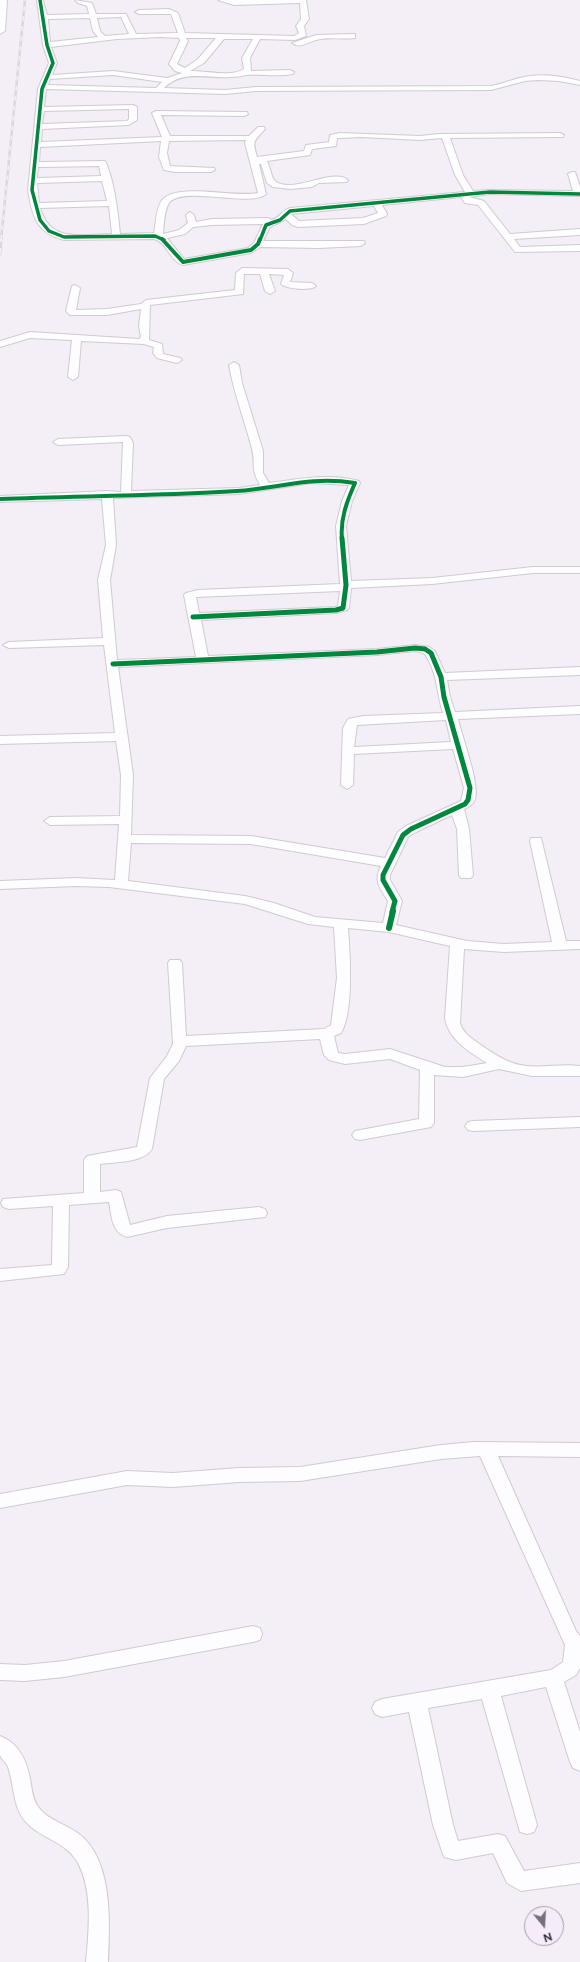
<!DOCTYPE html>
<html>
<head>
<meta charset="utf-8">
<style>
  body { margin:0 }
  #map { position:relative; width:580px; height:1962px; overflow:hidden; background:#f4eef6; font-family:Raleway,sans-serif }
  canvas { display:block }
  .north { position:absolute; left:524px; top:1906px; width:40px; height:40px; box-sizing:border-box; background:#f5ebf9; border:1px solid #a69fa9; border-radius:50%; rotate:162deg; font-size:11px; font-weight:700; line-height:16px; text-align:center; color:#2f2c31 }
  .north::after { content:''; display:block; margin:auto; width:14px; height:18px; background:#747076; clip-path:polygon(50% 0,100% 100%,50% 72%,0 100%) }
</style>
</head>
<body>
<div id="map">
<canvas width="580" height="1962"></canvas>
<div class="north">N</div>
</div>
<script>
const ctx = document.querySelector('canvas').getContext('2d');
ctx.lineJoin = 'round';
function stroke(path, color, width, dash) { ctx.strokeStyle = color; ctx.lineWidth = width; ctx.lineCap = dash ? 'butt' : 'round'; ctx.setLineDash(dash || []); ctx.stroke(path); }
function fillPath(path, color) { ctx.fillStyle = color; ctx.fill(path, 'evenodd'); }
const minor = new Path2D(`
  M37,0H43L47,15L89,14L87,6L78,3L75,0L92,3L96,14H126L136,34L178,33L171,14H139L135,12L139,10L169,9L178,13L185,33L294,36L299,33L296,26L301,19L300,3L234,5L218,0H306L309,19L304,26L306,36L295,40L260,39L250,58L251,71L290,70L294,72L293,74C278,77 261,74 246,75C242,76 236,77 231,77C208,79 183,69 164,88L225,90L256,87L491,86C503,84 513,79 524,77C543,73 562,76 580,81V85L559,81L538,80L525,81L491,90L256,91L225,94L46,89L44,107L133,105L137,107V120L129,125L42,129L41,142L162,137L152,113L156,111L247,112L248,114L244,116L161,115L170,136H249L258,127H264L265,129C254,142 252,139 257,157L304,151L306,145L329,142L330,135L340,133L420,136L439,134L560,133L564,135L563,137L450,138L463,175L473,191L490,190L573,191L568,174L572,172H575L580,187V196L490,194L469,197L484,201L510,234L580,229V235L514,239L520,247L580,245V251L515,252L478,205L465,203L461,197L382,205L387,214L386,216L364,224L298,227L292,225L286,219L270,227L263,241H364L365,243L361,246L319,248L260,247L251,253L183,265C169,261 168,243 154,239L64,240C36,233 32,215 28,190L38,89L49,63L43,45ZM121,17L129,34L105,36L100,31L97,18ZM90,18L93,31L98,37L50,42L48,19ZM160,37L179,38L180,41L169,64L175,71L182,73L167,78L113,71L52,75L57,63L51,47L117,39ZM186,38H216L198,59L185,68L177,64L188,41ZM224,39H253L242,58L244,69C229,78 207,70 190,71L204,63ZM113,75L162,82L156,88L48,85L50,79ZM129,109V119L127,121L42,124L44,111ZM361,137L420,140L442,138L455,175L465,192L290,208C281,211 281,217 272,220L268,218L212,219L196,222L194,215L190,212L186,215L188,223L179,230L163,234C164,225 164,211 169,203C182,185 251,208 266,194L259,164H261L267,183L273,187L290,189L312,187L319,183L347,182L348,180C334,167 291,195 275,181C271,177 270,166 267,161L310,155L312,149L336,146L337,138H340ZM246,140L245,143L258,193C236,198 177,182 162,200C156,208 156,223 154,233L120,234C118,212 114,179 105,161L39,162L40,147L161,141L159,157L164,170L175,172H211L215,170L214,168L170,166L167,153L169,141ZM99,166L101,176L37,178L38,167ZM102,181L107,201L39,203L37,183ZM109,206L112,234C82,234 51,244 40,208ZM374,206L378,213L363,218L299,221L291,214ZM263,224L254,243L248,248L184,259L167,238L185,234L193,227L212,225Z
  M352,34H355V38C342,40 328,36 316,40C308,42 300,49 292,43L316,35Z
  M242,268L288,269L293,273L290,282L312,283L316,286C311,291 286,289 281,284L284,275L269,274L275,291L270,294L265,291L260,274H244L243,294L150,305L149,340L162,344L163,354L180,358L182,360L177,363L157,358L153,353L154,347L144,344L81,341L78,377L73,380L68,377L72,340L30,338L0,347V341L30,332L139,339L141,337L139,326L141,309L107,315H70L66,311L72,286L75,285L80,288L76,310L107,309L141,304L146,300L235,290L236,273Z
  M234,362L239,365L242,383L263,451V473L269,483C299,479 329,473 359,481L360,483L352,501L346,526L351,581L432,578L533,567H580V573H533L432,584L351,588L349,608L347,610L336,613L201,620L208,656L377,649L415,645L429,647L435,651L445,673L580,667V675L447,680L450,697L455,712L580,706V714L458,719C462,737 480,784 475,799C473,805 469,807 464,809L469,829L473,875L471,878H461L459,875L457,829L452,815L416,832L408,837L390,875V880L402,901L396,925L467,941L504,944L552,942L530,841L531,838H541L566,941H580V949L504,952L464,949L460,1023C463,1033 470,1037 478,1043C488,1050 498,1057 510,1062C532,1071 557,1063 580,1066V1076H532L499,1069L463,1077L434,1075V1123L431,1127L360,1140L355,1139L352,1135L355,1131L419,1119L420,1070L390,1059L345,1064L329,1060L324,1055L320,1039L186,1046L179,1061L164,1079L152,1149C143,1163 115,1162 100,1164V1192L116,1190L121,1192L130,1225L167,1216L259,1207L265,1209L267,1213L265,1217L167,1228L127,1237C111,1232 112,1216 109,1202L69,1205L68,1267L64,1274L0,1281V1269L52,1265L53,1206L9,1209L3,1207L1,1203L3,1199L84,1193V1160L87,1156L137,1147L150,1078L167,1056L173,1044L168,963L170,960H180L182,963L186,1036L324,1029L331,1025L337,978L334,927L308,924L245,904L109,887L76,886L0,889V881L76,878L115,880L119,824L50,825L44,821L50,817L120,816L121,775L116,741L0,744V736L115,733L104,645L9,648L3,645L9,642L103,638L98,580L106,545L102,499L0,502V496L107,491L121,492L123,442L58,445L53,442L58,439L126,436L130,437L133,443L131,491L239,488L260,485C250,467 256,465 252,449C245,421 234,394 229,365ZM312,483L349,485L342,501L336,526L340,584L198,590L186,593L184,595L196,657L117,660L110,580L116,545L113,498L239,494ZM340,591L338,606L335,607L199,613L196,597ZM415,651C419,652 424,652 426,656C437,672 437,695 443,713L363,716L348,719L343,728L341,785L347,789L353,785L354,754L453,749L464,788L461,801L406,826L398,832L385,858L251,836L131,835L133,775L118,667L377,655ZM446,720L451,742L354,747L357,725ZM131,843L251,844L381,866C373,882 380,887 388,901L383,923L315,917L274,903L245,896L128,881ZM348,928L389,932L450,946L445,1018C448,1039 469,1052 487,1063L463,1067H445L390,1049L345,1054L338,1053L334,1036L341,1033C354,1012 350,954 348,928Z
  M580,1117V1127L473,1131L468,1130L465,1126L468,1122L473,1121Z
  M474,1442L580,1443V1457L498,1456L576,1631L580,1636V1668L576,1675L564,1682L580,1732V1771L573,1768L570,1762L546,1687L501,1696L537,1825L534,1832L527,1834L520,1832L482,1699L428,1708L453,1825L458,1841L498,1834L505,1836L524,1871L580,1863V1883L521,1891L507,1883L493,1853L456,1860L444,1857L433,1825L409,1712L382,1717L375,1714L372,1708L375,1702L382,1699L551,1670L563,1662L565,1645L480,1456L441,1459L300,1481L239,1482L173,1487L127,1485L0,1508V1494L127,1471L173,1473L239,1468L300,1467L441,1445Z
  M253,1626L260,1628L262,1634L260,1640L253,1642L64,1677L25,1681L0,1680V1664L25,1665L64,1661Z
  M0,1736C21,1744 28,1764 31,1784C32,1791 33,1799 37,1805C46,1820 65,1823 79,1834C113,1860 110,1923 108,1962H86C89,1931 93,1891 78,1863C67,1843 46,1840 30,1826C12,1811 15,1787 8,1767C6,1762 1,1759 0,1755C0,1749 0,1742 0,1736Z`);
const tertiary = new Path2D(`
  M0,0H7L5,31L0,34Z`);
stroke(minor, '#cfcbd0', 2);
stroke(tertiary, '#cfcbd0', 2);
fillPath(minor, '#fdfcfe');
fillPath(tertiary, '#fdfcfe');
const railFar1 = new Path2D(`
  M1,240L25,0`);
const rail = new Path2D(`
  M0,254L1,239`);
stroke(railFar1, '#d9d7da', 2.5);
stroke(rail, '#d9d7da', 3);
stroke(railFar1, '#f5ebf9', 1.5, [5]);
stroke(rail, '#f5ebf9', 2, [6]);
stroke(new Path2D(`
  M40,0L47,45L53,63L42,89L32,190L40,220L49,231L64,237L155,236L164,240
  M260,240L266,225L280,220L290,211L490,192L580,194`), '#00873e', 3.5);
stroke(new Path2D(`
  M162,239L183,262L251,250L258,244L260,239
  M0,499C79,496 158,496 237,491C280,488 310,476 355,483C347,501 340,519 342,539`), '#00873e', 4);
stroke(new Path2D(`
  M193,617L336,610L343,608L346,585L342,538
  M113,664L377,652L415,648L425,649L431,653L441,677L444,697L470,788L468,800L465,804L411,829L403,835L383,875V880L395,901L392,912`), '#00873e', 5);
stroke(new Path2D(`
  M389,928L393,911`), '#00873e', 6);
</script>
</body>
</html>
